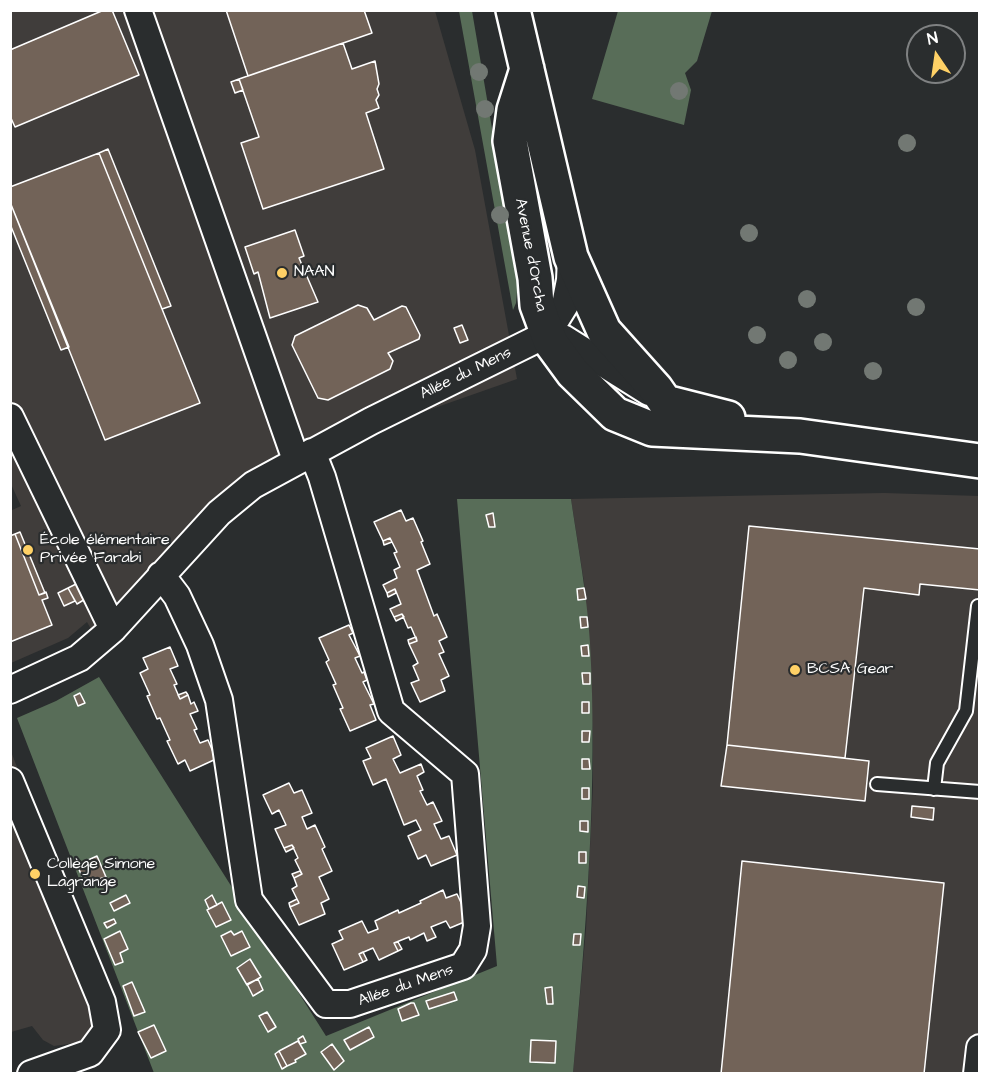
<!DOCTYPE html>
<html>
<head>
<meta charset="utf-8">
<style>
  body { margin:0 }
  #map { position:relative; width:990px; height:1084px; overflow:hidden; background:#2a2d2e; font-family:"Architects Daughter",sans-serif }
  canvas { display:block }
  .frame { position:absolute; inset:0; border:12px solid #fff; pointer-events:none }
  .north { position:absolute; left:906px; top:24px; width:60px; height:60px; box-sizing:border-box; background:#2a2d2e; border:2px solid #7f8182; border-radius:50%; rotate:347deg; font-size:16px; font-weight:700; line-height:24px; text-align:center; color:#fff }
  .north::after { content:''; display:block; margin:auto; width:21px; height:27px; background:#ffd166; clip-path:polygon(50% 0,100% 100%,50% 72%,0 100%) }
</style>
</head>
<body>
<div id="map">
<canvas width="990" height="1084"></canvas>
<div class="frame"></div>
<div class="north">N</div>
</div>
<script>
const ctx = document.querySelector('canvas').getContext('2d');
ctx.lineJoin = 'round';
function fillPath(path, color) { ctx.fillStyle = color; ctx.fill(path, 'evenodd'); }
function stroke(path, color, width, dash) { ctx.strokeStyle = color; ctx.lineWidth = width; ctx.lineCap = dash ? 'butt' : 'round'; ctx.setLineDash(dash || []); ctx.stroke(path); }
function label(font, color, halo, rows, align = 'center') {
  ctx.font = font + ' "Architects Daughter",sans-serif'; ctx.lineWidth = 4.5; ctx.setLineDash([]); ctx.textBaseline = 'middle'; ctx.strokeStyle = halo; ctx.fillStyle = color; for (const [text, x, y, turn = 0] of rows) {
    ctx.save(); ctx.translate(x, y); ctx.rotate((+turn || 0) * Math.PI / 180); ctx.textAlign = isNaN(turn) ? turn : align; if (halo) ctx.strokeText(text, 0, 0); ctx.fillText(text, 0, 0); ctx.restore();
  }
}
fillPath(new Path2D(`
  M11,11H435L475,150L517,379L349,438L264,479L97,640L87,622L68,638L11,663L10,511L21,506L10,482Z
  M884,493L979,496V1073H573L586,929L593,787V735L584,582L571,499Z
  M10,749L107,999L91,1035L75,1043L54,1046L43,1040L32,1026L11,1032Z`), '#403d3b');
fillPath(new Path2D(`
  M459,11H472L518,281L516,303L513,310Z
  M618,11H712L697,61L685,73L691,90L684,125L592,99Z
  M457,499H571C578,547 587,595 590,643C598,787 586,930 573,1073H154L17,718L56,701L99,677L326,1036L497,966Z`), '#586d58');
const building = new Path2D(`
  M104,10H112L139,75L15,127L10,116V50Z
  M226,10H364L372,33L248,76Z
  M343,43L352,69L375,61L379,84L377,89L379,95L376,100L379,108L366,113L384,169L263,209L241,143L259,137L239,79Z
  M239,79L243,90L235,93L231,82Z
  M108,149L171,306L162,309L99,153Z
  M99,153L200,403L105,440L10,202V187Z
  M10,202L69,347L61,350L10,224Z
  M295,230L304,256L299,258L318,302L270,318L258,272L254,274L245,247Z
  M358,305L367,308L374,320L402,306L406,307L420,335L419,339L388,353L393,361L390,369L328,400L318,398L292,345L295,336Z
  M462,325L468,340L460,343L454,328Z
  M401,510L406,521L413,518L423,541L421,542L430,564L417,570L434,616L437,614L447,637L439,641L444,652L439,654L449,676L441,680L445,691L420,702L411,683L419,680L413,666L418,663L409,644L417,641L411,627L408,628L402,614L394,617L390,609L401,604L395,589L387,593L383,585L397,578L394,570L400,567L394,553L397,552L390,538L383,541L374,522Z
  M493,513L495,527H489L486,515Z
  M749,526L980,549V590L920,584L919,595L864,588L845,758L727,745Z
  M20,532L45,593L39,595L15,534Z
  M15,534L39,595L46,592L48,598L42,600L52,625L10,642V536Z
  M390,538L392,542L384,545L383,541Z
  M78,583L87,598L77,604L68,588Z
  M68,588L75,601L64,606L58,593Z
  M584,588L586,599L578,600L577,589Z
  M395,589L396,593L388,597L387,593Z
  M402,614L404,617L396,621L394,617Z
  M580,617H587L588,627L581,628Z
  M349,625L353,633L349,635L360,656L355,658L362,673L364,672L367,680L363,682L374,704L370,705L376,720L350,731L340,709L343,708L333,685L336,684L326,662L329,660L319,638Z
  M416,637L417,641L409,644L408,640Z
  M588,645L589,656H582L581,646Z
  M170,647L178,666L170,669L177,684L174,685L180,699L188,695L191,704L194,702L198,711L190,714L197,729L194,730L200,743L208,740L216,759L190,771L185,760L178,764L167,741L170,740L160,718L157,719L147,696L150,695L140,673L148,669L143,658Z
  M582,673H590V684H583Z
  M186,692L188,695L180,699L178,695Z
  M80,693L85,703L78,706L74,696Z
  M582,702H589V713H582Z
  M582,731H590L589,742H582Z
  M393,736L401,755L393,759L400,773L421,764L424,772L417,776L423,790L420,791L427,805L433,802L442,821L434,824L441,839L449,836L457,855L431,866L426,855L418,859L408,836L421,830L416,820L404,825L386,779L373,785L363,761L371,758L366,748Z
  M727,745L869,761L865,801L721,786Z
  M582,759H589L590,769H582Z
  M289,783L294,793L302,790L312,813L302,817L307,829L315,825L325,847L322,849L332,871L319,877L329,899L321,903L325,914L299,925L290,907L299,903L292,889L297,886L294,878L302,874L295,860L298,858L292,845L284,848L275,829L286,825L279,810L272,814L263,795Z
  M582,788H589V799H582Z
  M912,806L934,808L933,820L911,817Z
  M580,821H588V832L580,831Z
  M292,845L294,848L286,852L284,848Z
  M579,852H586V863H579Z
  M97,856L106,877L85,883L77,865Z
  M742,861L944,883L924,1074H721Z
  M300,871L302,874L294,878L292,874Z
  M578,886L585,887L584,898L577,897Z
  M443,890L446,898L457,894L469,920L450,928L446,921L431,927L436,937L427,941L424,933L410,940L409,937L394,943L398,951L379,960L373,948L359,954L363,962L344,970L332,944L343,939L339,931L362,921L368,933L378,929L375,921L398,910L399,913L421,903L420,901Z
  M126,895L130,903L114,911L110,903Z
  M212,895L217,905L209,909L205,900Z
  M297,899L299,903L290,907L289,903Z
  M222,902L231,920L216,927L207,910Z
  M114,919L116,923L107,928L104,923Z
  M120,931L128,949L120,953L123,962L115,965L104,939Z
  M231,931L234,935L242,931L250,947L231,956L221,936Z
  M574,934H581L580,945H573Z
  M398,942L402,949L398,951L394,943Z
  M363,952L367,960L363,962L359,954Z
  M250,959L261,977L247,985L237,968Z
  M258,979L263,990L253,996L247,984Z
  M132,982L145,1012L134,1016L123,986Z
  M552,987L553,1004H547L545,988Z
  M454,992L457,1000L429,1009L426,1001Z
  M411,1003H414L419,1015L402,1021L398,1009Z
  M267,1012L276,1027L268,1032L259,1016Z
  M154,1025L166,1051L151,1058L138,1032Z
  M369,1027L374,1037L350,1050L344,1040Z
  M303,1036L306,1042L300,1044L298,1039Z
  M531,1040L556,1041L555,1063L530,1062Z
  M298,1041L306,1054L295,1060L296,1062L287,1066L279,1051Z
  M332,1044L344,1061L334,1070L321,1052Z
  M279,1051L287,1066L282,1069L275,1054Z`);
fillPath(building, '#726358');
stroke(building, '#fff', 1.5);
const lane = new Path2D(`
  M877,784L980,792
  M934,789L937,763L966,711L978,606`);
const street = new Path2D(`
  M138,10L296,460
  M547,334L563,338L649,392
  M10,417L113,629
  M161,575L177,596L200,645L219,700L249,900L326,1004H350L463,966L473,950L477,926L465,774L391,711L322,477L312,452
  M10,690L79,658L113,629L219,513L253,485L371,421L547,334L565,305L570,280L571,257
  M10,781L102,1002L107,1030L90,1053L31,1074
  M977,1074L980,1048`);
const secondary = new Path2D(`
  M513,10L571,257L604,331L656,389L665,402L728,418
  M527,69L514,110L510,141L535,278L537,305L551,343L573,373L615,414L652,429L800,436L980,461`);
stroke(lane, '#fff', 16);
stroke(street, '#fff', 30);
stroke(secondary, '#fff', 38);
stroke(lane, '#2a2d2e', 12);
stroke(street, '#2a2d2e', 26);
stroke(secondary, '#2a2d2e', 33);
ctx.fillStyle = '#727873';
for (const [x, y] of [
  [479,72],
  [679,91],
  [485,109],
  [907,143],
  [500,215],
  [749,233],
  [807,299],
  [916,307],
  [757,335],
  [823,342],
  [788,360],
  [873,371]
]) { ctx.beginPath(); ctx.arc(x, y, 9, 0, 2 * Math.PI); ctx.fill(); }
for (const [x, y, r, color] of [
  [282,273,6,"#ffd166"],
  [28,550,6,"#ffd166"],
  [795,670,6,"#ffd166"],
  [35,874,6,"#ffd166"]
]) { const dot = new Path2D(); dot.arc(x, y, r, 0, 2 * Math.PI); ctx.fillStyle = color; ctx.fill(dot); stroke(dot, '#2a2d2e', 2); }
label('16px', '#fff', '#2a2d2e', [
  ["Avenue d'Orcha",530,255,79],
  ["Allée du Mens",466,374,-26],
  ["Allée du Mens",406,986,-19]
]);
label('16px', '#fff', '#2a2d2e', [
  ["NAAN",294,273],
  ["École élémentaire",40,541],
  ["Privée Farabi",40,559],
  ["BCSA Gear",807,670],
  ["Collège Simone",47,865],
  ["Lagrange",47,883]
], 'left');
</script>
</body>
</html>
